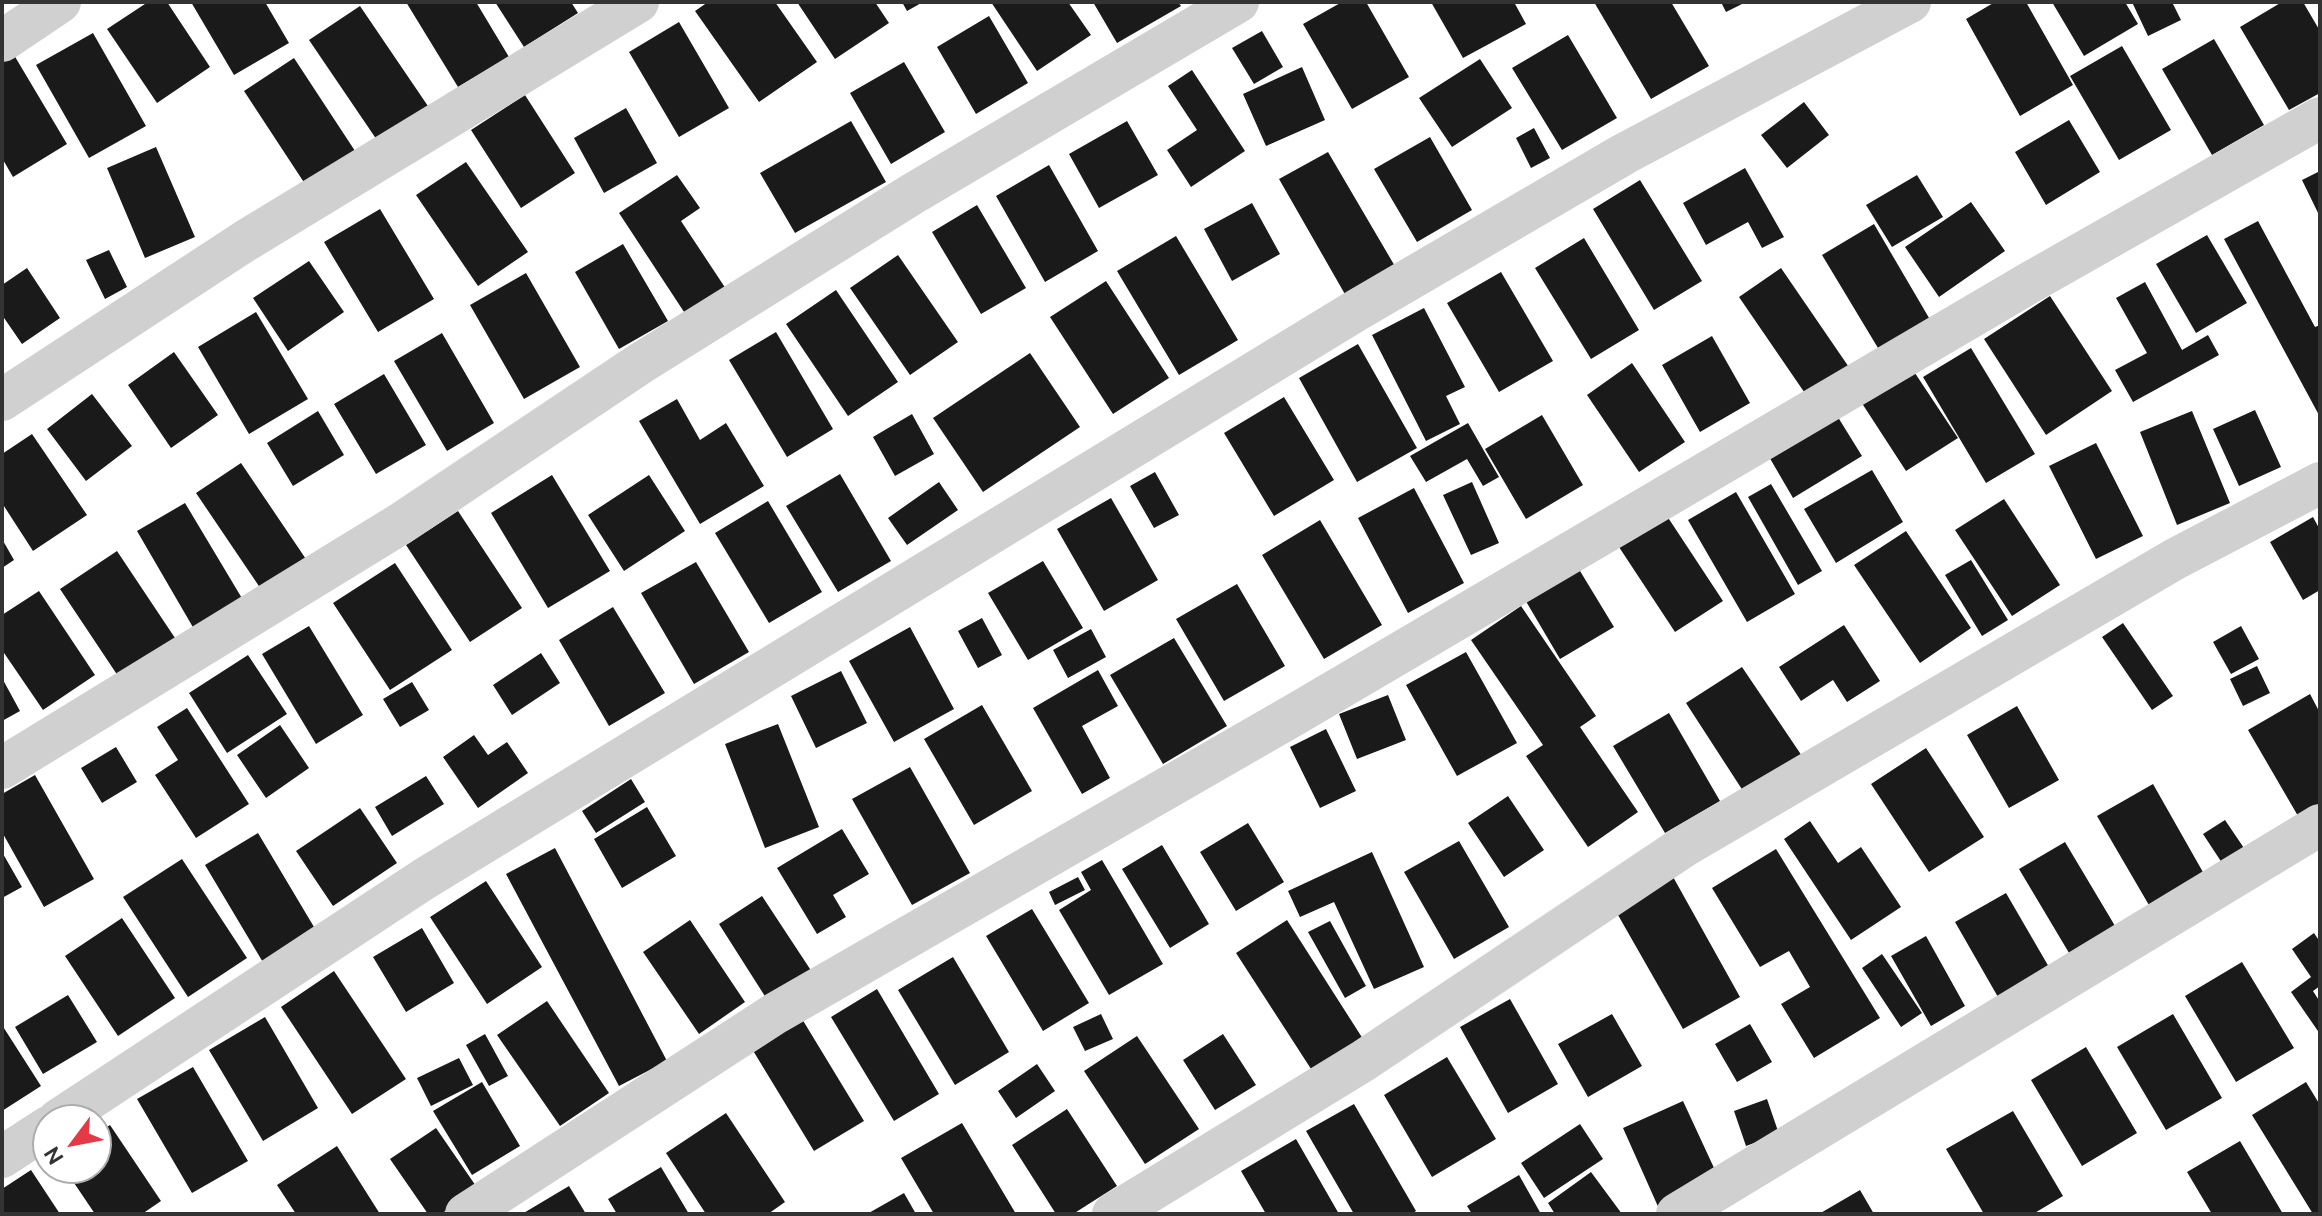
<!DOCTYPE html>
<html>
<head>
<meta charset="utf-8">
<style>
  body { margin:0 }
  #map { position:relative; width:2322px; height:1216px; overflow:hidden; background:#fff; font-family:Ubuntu,sans-serif }
  canvas { display:block }
  .frame { position:absolute; inset:0; border:4px solid #333; pointer-events:none }
  .north { position:absolute; left:32px; top:1104px; width:80px; height:80px; box-sizing:border-box; background:#fff; border:2px solid #adadad; border-radius:50%; rotate:238deg; font-size:22px; font-weight:700; line-height:32px; text-align:center; color:#333 }
  .north::after { content:''; display:block; margin:auto; width:28px; height:36px; background:#e63946; clip-path:polygon(50% 0,100% 100%,50% 72%,0 100%) }
</style>
</head>
<body>
<div id="map">
<canvas width="2322" height="1216"></canvas>
<div class="frame"></div>
<div class="north">N</div>
</div>
<script>
const ctx = document.querySelector('canvas').getContext('2d');
ctx.lineJoin = 'round';
function fillPath(path, color) { ctx.fillStyle = color; ctx.fill(path, 'evenodd'); }
function stroke(path, color, width, dash) { ctx.strokeStyle = color; ctx.lineWidth = width; ctx.lineCap = dash ? 'butt' : 'round'; ctx.setLineDash(dash || []); ctx.stroke(path); }
fillPath(new Path2D(`
  M148,2H167L210,67L157,103L107,29Z
  M191,2H265L289,43L234,75Z
  M406,2H476L509,57L458,87Z
  M495,2H571L578,13L524,47Z
  M708,2H775L817,62L759,102L695,11Z
  M797,2H875L889,23L835,59Z
  M902,2H923L907,11Z
  M991,2H1068L1091,35L1037,71Z
  M1093,2H1178L1181,6L1117,43Z
  M1342,2H1366L1409,77L1352,109L1303,24Z
  M1431,2H1514L1526,24L1463,58Z
  M1594,2H1671L1709,66L1651,99Z
  M1721,2H1746L1726,12Z
  M1995,2H2026L2073,85L2020,116L1966,19Z
  M2052,2H2125L2138,24L2084,56Z
  M2132,2H2172L2181,20L2148,36Z
  M2282,2H2303L2320,31V93L2289,110L2240,27Z
  M360,6L432,112L381,146L309,40Z
  M989,16L1028,83L976,114L937,47Z
  M679,22L729,108L679,137L629,52Z
  M1262,31L1283,67L1254,84L1232,48Z
  M93,33L146,126L89,158L36,65Z
  M1568,35L1617,118L1562,150L1512,68Z
  M2214,39L2264,125L2212,155L2162,69Z
  M2122,46L2171,130L2119,160L2070,76Z
  M14,55L67,144L13,177L2,158V62Z
  M294,58L357,154L307,187L244,91Z
  M1480,59L1512,108L1452,147L1419,98Z
  M904,62L945,132L891,164L850,93Z
  M1302,67L1325,120L1266,146L1243,94Z
  M1192,70L1245,151L1191,187L1167,150L1197,130L1168,86Z
  M525,95L575,173L521,208L471,130Z
  M1804,102L1829,135L1787,168L1761,135Z
  M626,108L657,163L604,193L574,138Z
  M2069,120L2100,172L2046,205L2015,152Z
  M851,121L886,182L795,233L760,173Z
  M1127,121L1158,175L1099,208L1069,154Z
  M1534,128L1550,158L1531,168L1516,138Z
  M1430,137L1472,210L1417,242L1374,169Z
  M156,147L195,237L145,258L107,168Z
  M1328,152L1396,268L1346,296L1279,179Z
  M466,162L528,252L478,286L416,195Z
  M1049,165L1098,251L1045,282L996,196Z
  M1745,168L1784,237L1762,248L1748,222L1706,245L1683,203Z
  M2320,171V217L2302,180Z
  M677,175L700,208L681,221L728,292L688,318L619,213Z
  M1917,175L1943,217L1892,247L1866,205Z
  M1640,180L1702,281L1654,310L1593,209Z
  M1971,202L2005,251L1939,297L1905,247Z
  M1252,203L1280,254L1232,281L1204,229Z
  M977,205L1026,288L981,314L932,232Z
  M380,209L434,299L378,332L324,242Z
  M2258,221L2315,327L2320,325V417L2224,239Z
  M1874,224L1932,323L1881,353L1822,255Z
  M2207,235L2247,303L2196,333L2156,264Z
  M1176,236L1238,340L1179,375L1117,271Z
  M1584,238L1639,330L1591,359L1535,268Z
  M623,244L668,321L619,349L575,272Z
  M109,250L127,287L105,299L86,260Z
  M898,255L958,342L910,375L850,288Z
  M309,261L344,312L288,351L253,298Z
  M27,268L60,318L22,344L2,315V285Z
  M1781,268L1855,376L1813,405L1739,297Z
  M1501,272L1553,361L1499,392L1447,303Z
  M526,273L580,367L524,399L470,305Z
  M1106,281L1169,378L1113,414L1050,317Z
  M2145,282L2182,350L2208,335L2219,355L2133,402L2115,370L2147,353L2116,298Z
  M836,290L898,382L848,416L786,324Z
  M2050,296L2112,391L2046,435L1984,339Z
  M1424,308L1465,387L1446,396L1460,424L1426,441L1372,335Z
  M256,312L308,399L249,434L198,347Z
  M776,332L833,429L787,457L729,360Z
  M442,333L494,423L447,451L394,361Z
  M1712,336L1750,403L1700,432L1662,365Z
  M1358,344L1417,448L1357,482L1299,378Z
  M1971,348L2035,454L1986,483L1923,377Z
  M174,352L218,415L171,448L128,385Z
  M1030,353L1080,427L983,492L933,418Z
  M1905,358L1958,438L1906,471L1854,391Z
  M1632,363L1685,442L1639,472L1587,395Z
  M384,374L426,445L376,474L334,404Z
  M92,394L132,446L86,481L47,429Z
  M1284,397L1334,480L1274,516L1224,433Z
  M677,399L700,440L726,423L764,486L700,524L639,421Z
  M2255,410L2281,467L2239,486L2213,429Z
  M318,411L344,455L293,486L267,443Z
  M2192,411L2230,503L2177,525L2140,432Z
  M912,414L934,454L895,476L873,437Z
  M1836,414L1862,456L1793,498L1768,455Z
  M1542,415L1583,485L1526,519L1485,449Z
  M1468,423L1499,477L1483,486L1467,459L1426,482L1410,456Z
  M32,434L87,515L33,551L2,503V454Z
  M2096,443L2143,536L2096,559L2049,466Z
  M241,463L312,568L267,598L196,493Z
  M1872,470L1903,522L1836,563L1804,509Z
  M1155,472L1179,515L1154,528L1130,486Z
  M840,474L891,561L838,592L786,506Z
  M552,475L610,571L548,608L491,513Z
  M649,475L685,531L624,571L588,515Z
  M939,482L958,510L907,545L888,518Z
  M1472,482L1499,543L1471,555L1443,495Z
  M1771,484L1822,571L1798,585L1748,497Z
  M1414,488L1464,583L1408,613L1358,518Z
  M1736,492L1795,594L1747,622L1688,520Z
  M1111,498L1158,580L1104,611L1057,529Z
  M2004,499L2060,585L2012,616L1955,530Z
  M768,501L822,592L769,623L715,533Z
  M185,503L243,600L194,629L137,531Z
  M458,511L522,608L470,642L406,545Z
  M1665,513L1723,601L1675,632L1617,544Z
  M2313,517L2320,530V590L2303,600L2270,542Z
  M1320,520L1382,625L1324,659L1262,555Z
  M1906,531L1971,628L1920,663L1854,565Z
  M2,539L14,560L2,568Z
  M117,551L177,641L120,679L60,589Z
  M1971,560L2008,620L1982,636L1945,575Z
  M1043,561L1083,628L1028,660L988,593Z
  M696,562L749,652L694,684L641,593Z
  M395,563L452,650L390,690L333,603Z
  M1577,566L1614,627L1560,659L1524,598Z
  M1237,584L1285,666L1224,701L1176,619Z
  M39,591L95,675L43,710L2,650V615Z
  M1521,606L1596,716L1580,727L1638,812L1588,847L1526,756L1543,745L1471,640Z
  M613,607L665,693L609,726L559,640Z
  M982,618L1002,655L978,668L958,631Z
  M2123,623L2173,696L2152,710L2102,637Z
  M1844,625L1880,681L1847,702L1833,680L1801,701L1779,667Z
  M309,626L363,715L316,744L262,654Z
  M2241,626L2259,659L2231,674L2213,642Z
  M910,627L954,709L894,742L849,661Z
  M1091,629L1106,657L1068,678L1053,650Z
  M1174,638L1227,726L1163,764L1110,675Z
  M1466,652L1517,743L1457,776L1406,685Z
  M541,653L560,683L512,715L493,685Z
  M248,655L287,714L227,753L189,693Z
  M2257,666L2270,693L2243,706L2230,679Z
  M1742,667L1802,756L1745,794L1686,703Z
  M1098,670L1118,706L1082,726L1110,778L1082,794L1033,708Z
  M841,671L867,723L816,748L791,696Z
  M2,678L20,711L2,721Z
  M412,682L429,710L400,727L383,699Z
  M2310,694L2320,713V819L2305,828L2248,730Z
  M1388,695L1406,740L1357,759L1339,714Z
  M982,705L1032,791L974,825L924,739Z
  M2017,706L2059,780L2009,808L1967,735Z
  M187,708L249,804L196,838L155,775L178,760L157,727Z
  M1669,713L1720,801L1665,833L1613,746Z
  M778,724L819,827L765,848L725,744Z
  M280,725L309,768L266,798L237,755Z
  M1326,729L1356,791L1320,808L1290,747Z
  M474,735L488,755L507,742L528,773L478,808L443,757Z
  M116,747L137,782L102,803L81,768Z
  M1926,748L1984,837L1929,872L1871,784Z
  M910,767L970,873L912,905L852,799Z
  M35,775L94,879L44,907L2,832V794Z
  M426,776L444,804L392,836L375,807Z
  M631,779L645,802L596,833L582,811Z
  M2153,784L2208,881L2153,912L2097,816Z
  M1508,796L1544,850L1504,877L1468,823Z
  M647,807L676,856L622,888L594,839Z
  M360,808L397,863L333,906L296,851Z
  M2225,820L2246,851L2224,866L2203,834Z
  M1810,821L1838,863L1861,847L1901,907L1851,940L1784,839Z
  M1248,823L1284,882L1236,911L1200,852Z
  M842,829L869,874L833,895L846,917L817,934L777,868Z
  M258,833L317,932L264,964L205,865Z
  M1459,841L1509,927L1454,959L1404,872Z
  M2065,842L2124,941L2078,968L2019,869Z
  M1162,845L1209,924L1170,948L1122,869Z
  M555,848L667,1061L619,1086L506,874Z
  M1776,849L1880,1018L1814,1058L1781,1004L1810,987L1789,951L1760,967L1712,888Z
  M2,852L22,887L2,898Z
  M1372,852L1424,967L1374,989L1334,902L1300,917L1288,891Z
  M182,859L247,958L188,997L123,897Z
  M1102,860L1163,964L1109,995L1059,910L1091,890L1081,872Z
  M1672,875L1740,997L1683,1029L1614,908Z
  M1078,877L1085,890L1055,905L1049,892Z
  M486,881L542,967L487,1004L430,917Z
  M2006,893L2053,974L2002,1004L1955,922Z
  M762,896L812,972L768,1001L719,924Z
  M1032,909L1089,1003L1043,1031L986,936Z
  M122,918L175,998L118,1036L65,956Z
  M690,920L745,1002L699,1034L643,952Z
  M1287,920L1363,1039L1313,1072L1236,953Z
  M1330,921L1366,986L1345,998L1308,932Z
  M422,928L454,983L406,1012L373,957Z
  M2314,933L2320,942V986L2313,991L2320,1002V1034L2291,992L2311,977L2292,949Z
  M1926,936L1965,1006L1931,1026L1891,956Z
  M1882,954L1922,1013L1901,1027L1862,968Z
  M953,957L1009,1052L955,1085L898,990Z
  M2242,962L2294,1048L2236,1082L2185,996Z
  M334,971L406,1079L352,1114L281,1007Z
  M877,989L939,1094L894,1121L831,1017Z
  M68,995L97,1042L43,1074L15,1027Z
  M1510,999L1558,1084L1508,1113L1460,1027Z
  M547,1001L609,1093L560,1126L497,1035Z
  M796,1009L864,1121L814,1151L746,1039Z
  M1101,1014L1113,1039L1085,1051L1073,1027Z
  M1612,1014L1642,1066L1588,1097L1558,1044Z
  M2173,1014L2222,1098L2166,1130L2117,1047Z
  M265,1017L318,1108L263,1141L209,1050Z
  M1750,1024L1772,1062L1737,1082L1715,1044Z
  M2,1025L41,1086L2,1111Z
  M485,1034L508,1076L489,1086L466,1045Z
  M1223,1034L1256,1085L1215,1110L1183,1060Z
  M1137,1036L1199,1129L1145,1164L1084,1071Z
  M2086,1047L2137,1133L2082,1166L2031,1080Z
  M1447,1057L1496,1139L1432,1177L1384,1095Z
  M459,1058L473,1085L431,1106L417,1078Z
  M1037,1064L1055,1091L1016,1118L998,1091Z
  M193,1067L248,1161L192,1193L137,1099Z
  M482,1082L520,1146L472,1175L433,1111Z
  M2306,1082L2320,1105V1214H2313L2252,1115Z
  M1767,1099L1779,1134L1746,1146L1734,1111Z
  M1683,1101L1721,1183L1660,1211L1623,1128Z
  M1354,1104L1416,1211L1411,1214H1354L1306,1131Z
  M1067,1109L1117,1186L1073,1214H1056L1012,1145Z
  M2013,1111L2063,1196L2033,1214H1984L1946,1149Z
  M726,1113L785,1202L768,1214H706L666,1153Z
  M962,1123L1016,1214H934L901,1158Z
  M1580,1124L1603,1159L1544,1198L1521,1163Z
  M110,1125L161,1201L142,1214H95L64,1168H96V1134Z
  M436,1128L478,1189L441,1214H428L390,1159Z
  M1296,1139L1339,1214H1266L1241,1171Z
  M2240,1141L2283,1214H2212L2187,1172Z
  M337,1146L380,1214H296L277,1185Z
  M661,1167L689,1214H617L608,1199Z
  M31,1170L60,1214H2V1189Z
  M1591,1172L1622,1214H1555L1548,1203Z
  M1519,1175L1541,1214H1472L1467,1206Z
  M569,1186L586,1214H522Z
  M1860,1190L1874,1214H1819Z
  M904,1193L916,1214H867Z`), '#1a1a1a');
stroke(new Path2D(`
  M2,41L60,2
  M2,400L245,241L638,2
  M2,768L400,524L641,363L914,193L1238,2
  M58,1120L424,879L1357,310L1624,154L1910,2
  M2,1157L48,1127
  M466,1214L776,1013L1294,715L2029,283L2320,118
  M1113,1214L1363,1061L1683,847L2175,559L2320,483
  M1677,1214L2320,825`), '#d0d0d0', 42);
</script>
</body>
</html>
